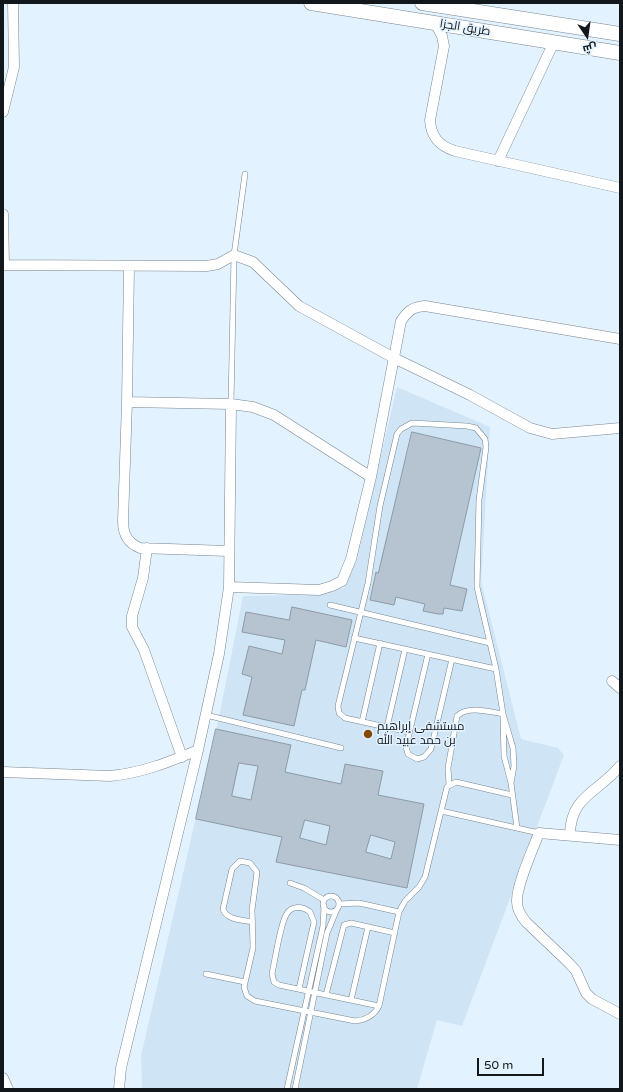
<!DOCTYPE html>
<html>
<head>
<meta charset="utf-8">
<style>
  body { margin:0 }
  #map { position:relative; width:623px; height:1092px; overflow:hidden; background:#e3f2ff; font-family:"Varela Round",Cairo,sans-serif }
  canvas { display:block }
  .frame { position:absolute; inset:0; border:4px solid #12171b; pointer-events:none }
  .north { position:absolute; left:567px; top:16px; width:40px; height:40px; -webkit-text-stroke:3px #e3f2ff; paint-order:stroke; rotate:167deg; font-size:11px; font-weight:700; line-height:16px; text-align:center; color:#12171b }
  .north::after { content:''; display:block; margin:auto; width:14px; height:18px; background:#12171b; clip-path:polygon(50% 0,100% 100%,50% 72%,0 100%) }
  .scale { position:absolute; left:477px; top:1058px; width:67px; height:18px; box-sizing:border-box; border:2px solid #12171b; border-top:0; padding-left:5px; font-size:12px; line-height:14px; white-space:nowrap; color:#12171b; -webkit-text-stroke:3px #e3f2ff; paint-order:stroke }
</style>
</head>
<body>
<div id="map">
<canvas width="623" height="1092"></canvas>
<div class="frame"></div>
<div class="north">ش</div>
<div class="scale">50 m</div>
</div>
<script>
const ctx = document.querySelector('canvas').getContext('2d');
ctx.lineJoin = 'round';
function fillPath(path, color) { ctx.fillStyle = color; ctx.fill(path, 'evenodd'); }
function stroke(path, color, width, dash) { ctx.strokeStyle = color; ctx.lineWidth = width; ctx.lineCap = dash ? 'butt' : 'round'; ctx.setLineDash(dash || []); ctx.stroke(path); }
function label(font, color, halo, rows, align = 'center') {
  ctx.font = font + ' "Varela Round",Cairo,sans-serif'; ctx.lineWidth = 3; ctx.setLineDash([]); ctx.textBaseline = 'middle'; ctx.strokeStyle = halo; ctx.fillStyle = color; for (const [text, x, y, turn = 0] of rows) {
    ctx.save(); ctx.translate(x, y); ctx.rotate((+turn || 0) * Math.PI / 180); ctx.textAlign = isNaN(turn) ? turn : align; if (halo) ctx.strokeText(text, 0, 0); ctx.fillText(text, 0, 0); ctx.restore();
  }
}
fillPath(new Path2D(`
  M397,387L490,427L481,581L521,739L558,748L564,755L462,1026L437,1020L417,1089H142L141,1056L219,717L243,596L303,595L344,588L357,559Z`), '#cfe5f6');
const building = new Path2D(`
  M412,432L481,448L450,585L467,589L462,611L444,608L443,614H438L423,611L425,604L396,597L394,605L370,600L376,572L378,573Z
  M292,607L352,620L346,647L316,640L305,690H302L294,726L243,715L252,677L242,674L249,646L282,654L285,640L242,632L246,612L289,620Z
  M216,729L291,745L285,772L341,784L345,764L383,771L378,795L424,804L407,888L276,862L282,837L196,819ZM239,763L258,766L251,800L232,796ZM305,820L330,826L326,845L300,838ZM371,835L395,842L391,859L366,852Z`);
fillPath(building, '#b5c4d0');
stroke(building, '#8c9ba6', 1);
const lane = new Path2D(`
  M231,404L234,255L245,174
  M330,605L490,643
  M354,638L496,669
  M428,654L406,747L408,754L417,759L424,757L431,749L452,659
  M206,715L341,748
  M503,717L504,756L511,783L517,828
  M362,722L380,643
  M387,727L405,649
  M409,732L345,718L339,713L338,706L368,583L380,506L397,434L401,429L412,423L467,426L476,428L485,439L486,447L479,500L477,587L496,669L503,714L513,748L514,766L511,783
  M449,784L448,768L457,716C468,705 490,712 503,714
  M441,811L539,833
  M290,883L304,888L324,900
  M323 904a8 8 0 1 1 16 0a8 8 0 1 1-16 0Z
  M339,904L359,903L399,912
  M253,922C243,920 226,920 223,909L232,869L240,861L250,863L257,872L252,910L253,948L244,987L247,996L255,1001L355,1021C366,1020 374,1016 379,1006L399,912L405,901L419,887L425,877L447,787L456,782L512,795
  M206,974L245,982
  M299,989L314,922L310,912C303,906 291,905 286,915C280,926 275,960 272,974L274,982L279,985L379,1006
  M326,995L344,925L351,923L395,933
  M351,1000L368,927
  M287,1089L323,926L324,906
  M295,1089L327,933L337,909`);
const street = new Path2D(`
  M435,23L442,36L444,46L430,120C431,137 439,146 455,151L620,188
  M3,112L14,67L13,3
  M498,161L554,42
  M3,214L4,265
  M3,265L207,266L218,264L234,255L253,262L299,306L394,358L470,395L530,428L552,434L620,428
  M129,266L127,402L123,521C123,535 128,543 140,548L228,551
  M127,402L231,404L253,407L274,415L371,477
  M147,548L143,578L132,616V627L144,650L182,757
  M229,587L319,590L332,586L342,581L351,559L371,477L401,321C408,311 412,307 425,306L620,339
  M612,681L620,688
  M3,772L110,776C142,773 169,762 198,750
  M570,835C570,796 599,792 620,766
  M620,840L539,833C533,849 516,886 517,902C517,910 521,916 526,922L570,964L576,971L586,993L592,999L620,1014
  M3,1078L8,1089
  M119,1089L121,1068L198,750L219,654L229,587L231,404`);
const secondary = new Path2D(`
  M311,3L620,53
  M422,3L620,34`);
stroke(lane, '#778590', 6);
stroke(street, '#778590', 11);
stroke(secondary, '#778590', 15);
stroke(lane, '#fff', 5);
stroke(street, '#fff', 10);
stroke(secondary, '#fff', 14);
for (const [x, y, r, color] of [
  [368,734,5,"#834a00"]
]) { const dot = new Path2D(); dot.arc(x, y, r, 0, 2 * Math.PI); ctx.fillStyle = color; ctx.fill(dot); stroke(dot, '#e3f2ff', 1.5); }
label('12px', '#12171b', '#e3f2ff', [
  ["طريق الجزا",465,28,9]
]);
label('12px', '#12171b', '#e3f2ff', [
  ["مستشفى إبراهيم",377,727],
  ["بن حمد عبيد الله",377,741]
], 'left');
</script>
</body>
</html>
